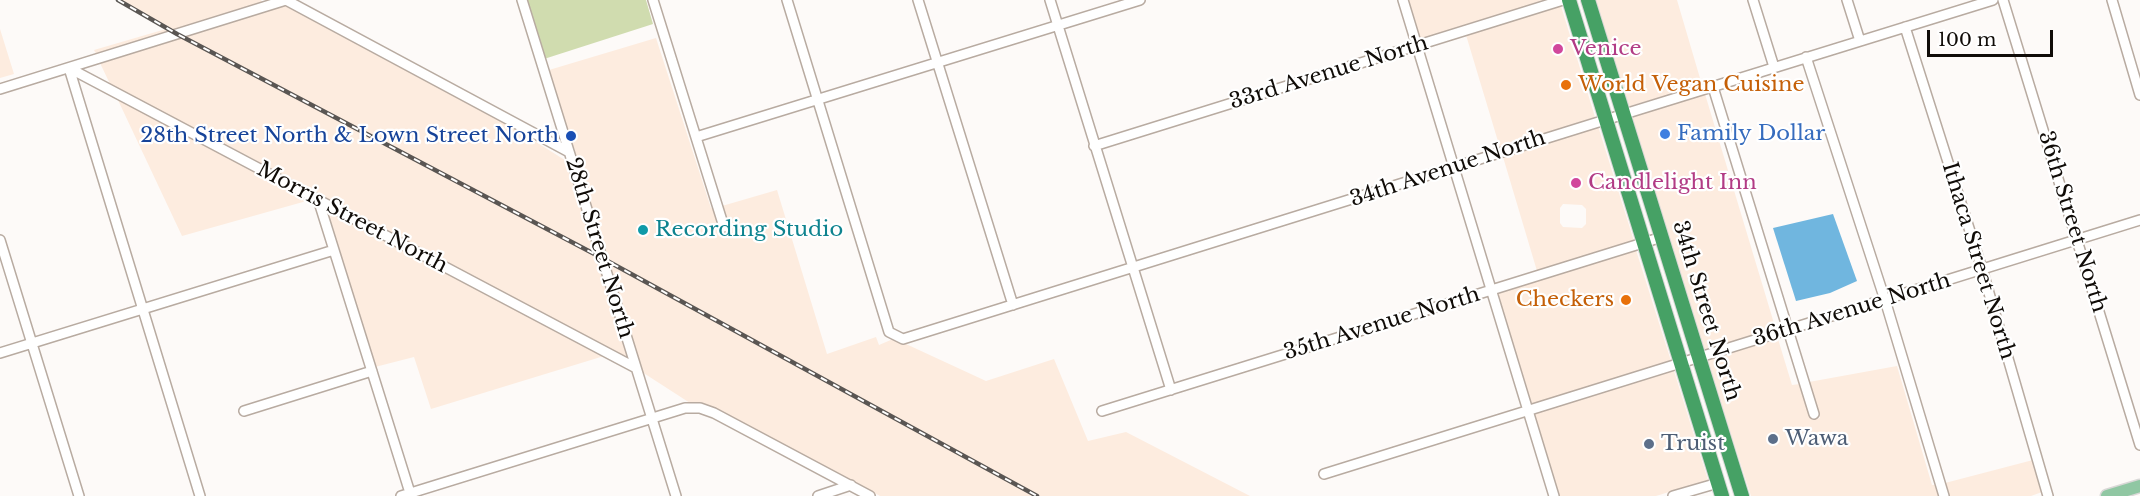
<!DOCTYPE html>
<html>
<head>
<meta charset="utf-8">
<style>
  body { margin:0 }
  #map { position:relative; width:2140px; height:496px; overflow:hidden; background:#fdfaf8; font-family:"Libre Baskerville",serif }
  canvas { display:block }
  .scale { position:absolute; left:1927px; top:30px; width:126px; height:27px; box-sizing:border-box; border:3px solid #100c08; border-top:0; padding-left:8px; font-size:18px; line-height:21px; white-space:nowrap; color:#100c08; -webkit-text-stroke:4px #fff; paint-order:stroke }
</style>
</head>
<body>
<div id="map">
<canvas width="2140" height="496"></canvas>
<div class="scale">100 m</div>
</div>
<script>
const ctx = document.querySelector('canvas').getContext('2d');
ctx.lineJoin = 'round';
function fillPath(path, color) { ctx.fillStyle = color; ctx.fill(path, 'evenodd'); }
function stroke(path, color, width, dash) { ctx.strokeStyle = color; ctx.lineWidth = width; ctx.lineCap = dash ? 'butt' : 'round'; ctx.setLineDash(dash || []); ctx.stroke(path); }
function label(font, color, halo, rows, align = 'center') {
  ctx.font = font + ' "Libre Baskerville",serif'; ctx.lineWidth = 4.5; ctx.setLineDash([]); ctx.textBaseline = 'middle'; ctx.strokeStyle = halo; ctx.fillStyle = color; for (const [text, x, y, turn = 0] of rows) {
    ctx.save(); ctx.translate(x, y); ctx.rotate((+turn || 0) * Math.PI / 180); ctx.textAlign = isNaN(turn) ? turn : align; if (halo) ctx.strokeText(text, 0, 0); ctx.fillText(text, 0, 0); ctx.restore();
  }
}
fillPath(new Path2D(`
  M116,0H261L262,2L96,54L94,50L166,29Z
  M1407,0H1546L1419,40Z
  M1593,0H1677L1702,85L1627,107Z
  M286,5L496,117L568,162L629,359L321,195L320,193H318L110,84L100,63Z
  M1561,6L1595,117L1500,148L1466,35Z
  M0,29L14,74L0,78Z
  M656,38L711,208H713L721,233L729,230L722,206L777,190L827,354L876,337L879,345L893,339L901,344H906L986,381L1054,359L1088,441L1126,432L1250,496H880L855,482L854,480H851L716,408L690,403L642,372V366L640,364L574,152L575,149L573,148L549,70Z
  M1705,94L1776,330L1704,351L1630,117Z
  M117,98L310,200L182,236Z
  M1598,126L1634,241L1537,271L1503,157ZM1563,204L1582,205L1586,209V224L1582,228L1563,227L1560,223V208Z
  M325,208L533,319L604,356L431,409L414,357L375,367Z
  M1636,250L1671,361L1531,405L1497,293Z
  M1778,339L1792,385L1800,384L1812,420L1820,418L1809,382L1897,366L1932,485H1937L1940,496H1751L1707,360Z
  M1674,371L1708,480L1656,496H1559L1534,414Z
  M2033,460L2042,492L2031,496H1949L1945,483Z`), '#fdecdf');
fillPath(new Path2D(`
  M527,0H646L653,24L544,59Z`), '#d0dcaf');
fillPath(new Path2D(`
  M1833,214L1857,281L1830,293L1796,301L1773,228Z`), '#70b6df');
const minor = new Path2D(`
  M286,0L569,152
  M522,0L676,496
  M653,0L724,227
  M787,0L889,332L903,339C1267,227 1629,111 1993,0
  M918,0L1013,305
  M1050,0L1171,390
  M1403,0L1554,496
  M1753,0L1774,67
  M1847,0L1860,41
  M2003,0L2140,445
  M2112,0L2140,95
  M1905,27L1982,269L2048,496
  M1806,57L1885,300L1944,496
  M69,68L636,368
  M69,68L200,496
  M1713,87L1814,414
  M0,89L286,0
  M696,137L1140,0
  M1094,146L1563,0
  M318,199L411,496
  M0,240L79,496
  M0,353L334,250
  M244,411L372,371
  M1102,411L1662,237
  M1324,474L2140,220
  M401,496L685,408H700L714,413L870,496
  M818,496L851,485
  M1673,496L1718,483`);
const major = new Path2D(`
  M2107,496L2140,486`);
const highway = new Path2D(`
  M1569,0L1722,496
  M1588,0L1742,496`);
stroke(minor, '#b8aba1', 12);
stroke(major, '#d9d8d7', 15);
stroke(highway, '#d9d8d7', 16);
stroke(minor, '#fff', 9);
stroke(major, '#90c7a3', 12);
stroke(highway, '#46a165', 14);
const rail = new Path2D(`
  M118,0L177,34L602,258L1037,496`);
stroke(rail, '#5a5653', 4.5);
stroke(rail, '#fff', 2, [7]);
for (const [x, y, r, color] of [
  [1558,49,6,"#d1479c"],
  [1566,85,6,"#e8710a"],
  [1665,134,6,"#3f7fe0"],
  [571,136,6,"#1a4fb4"],
  [1576,183,6,"#d1479c"],
  [643,230,6,"#0f9aa8"],
  [1626,300,6,"#e8710a"],
  [1773,439,6,"#5c6f8a"],
  [1649,444,6,"#5c6f8a"]
]) { const dot = new Path2D(); dot.arc(x, y, r, 0, 2 * Math.PI); ctx.fillStyle = color; ctx.fill(dot); stroke(dot, '#fff', 2); }
label('21px', '#b23c85', '#fff', [
  ["Venice",1570,49],
  ["Candlelight Inn",1588,183]
], 'left');
label('21px', '#100c08', '#fff', [
  ["33rd Avenue North",1329,73,-17],
  ["34th Avenue North",1448,169,-18],
  ["Morris Street North",352,218,28],
  ["36th Street North",2072,222,73],
  ["28th Street North",599,248,73],
  ["Ithaca Street North",1978,261,73],
  ["36th Avenue North",1852,310,-17],
  ["34th Street North",1706,311,73],
  ["35th Avenue North",1382,324,-17]
]);
label('21px', '#c56008', '#fff', [
  ["World Vegan Cuisine",1578,85],
  ["Checkers",1614,300,"right"]
], 'left');
label('21px', '#366cbe', '#fff', [
  ["Family Dollar",1677,134]
], 'left');
label('21px', '#164399', '#fff', [
  ["28th Street North & Lown Street North",559,136]
], 'right');
label('21px', '#0d838f', '#fff', [
  ["Recording Studio",655,230]
], 'left');
label('21px', '#4e5e75', '#fff', [
  ["Wawa",1785,439],
  ["Truist",1661,444]
], 'left');
</script>
</body>
</html>
